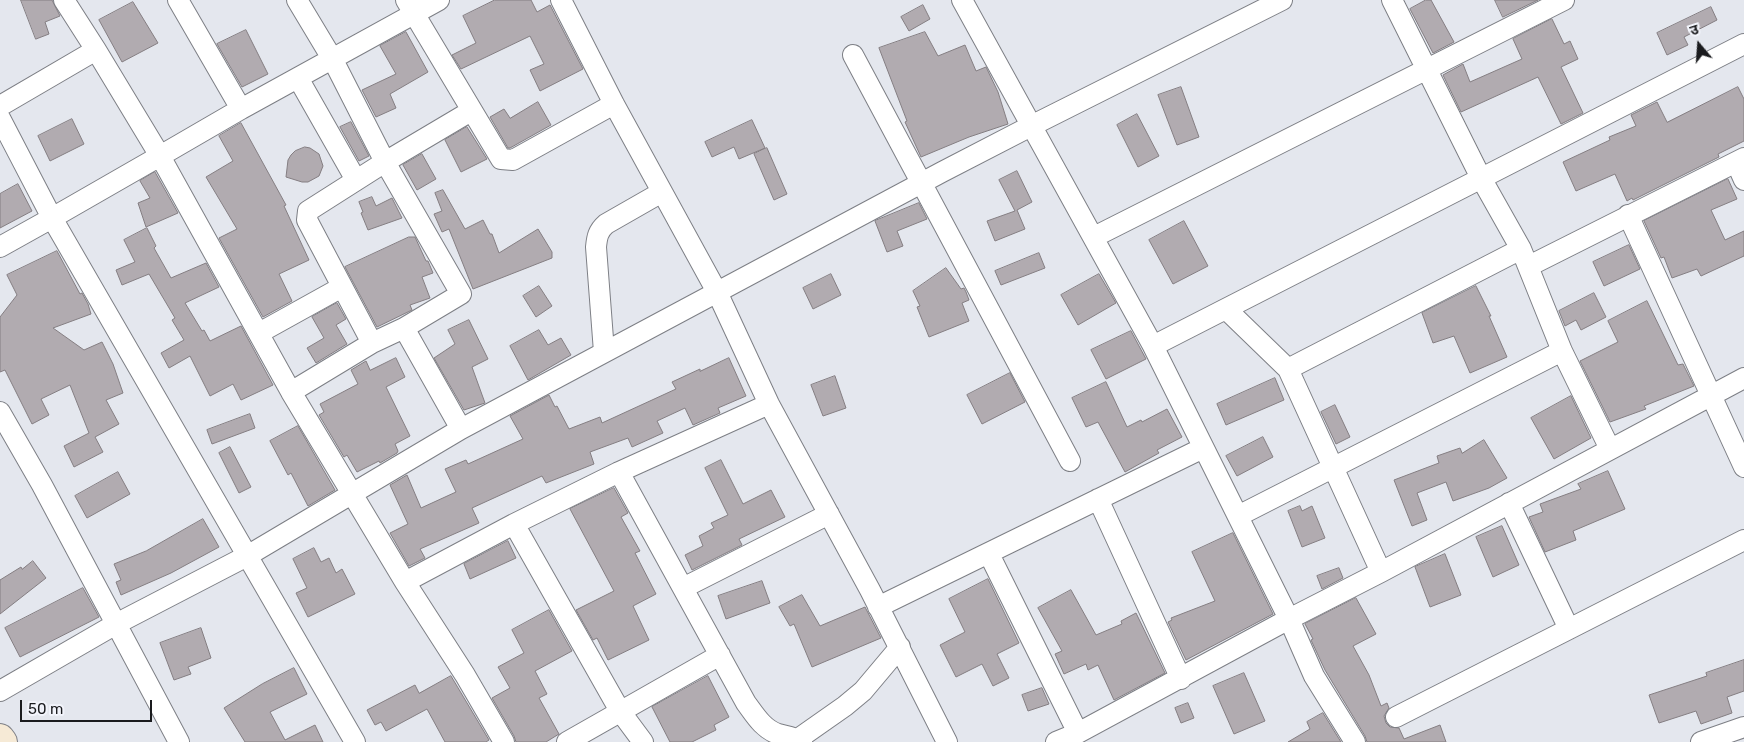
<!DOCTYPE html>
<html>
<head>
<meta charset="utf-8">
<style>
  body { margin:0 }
  #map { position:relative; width:1744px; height:742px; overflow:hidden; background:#e4e7ee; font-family:Rubik,"Noto Sans Devanagari",sans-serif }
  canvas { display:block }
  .north { position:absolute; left:1674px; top:20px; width:50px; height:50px; -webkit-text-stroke:4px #f2f4fb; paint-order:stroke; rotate:342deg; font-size:14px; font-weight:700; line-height:20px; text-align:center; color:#1a1b1e }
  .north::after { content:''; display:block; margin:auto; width:18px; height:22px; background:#1a1b1e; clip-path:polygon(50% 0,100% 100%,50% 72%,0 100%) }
  .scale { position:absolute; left:20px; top:700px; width:132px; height:22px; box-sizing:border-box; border:2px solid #1a1b1e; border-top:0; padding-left:6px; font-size:15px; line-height:18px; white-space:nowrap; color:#1a1b1e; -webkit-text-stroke:4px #f2f4fb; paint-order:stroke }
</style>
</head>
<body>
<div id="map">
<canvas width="1744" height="742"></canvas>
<div class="north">उ</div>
<div class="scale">50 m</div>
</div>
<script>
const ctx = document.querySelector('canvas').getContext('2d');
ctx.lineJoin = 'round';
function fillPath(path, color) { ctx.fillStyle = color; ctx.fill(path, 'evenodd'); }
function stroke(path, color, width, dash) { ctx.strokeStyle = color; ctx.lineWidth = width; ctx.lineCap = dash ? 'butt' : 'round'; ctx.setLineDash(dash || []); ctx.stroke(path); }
const building = new Path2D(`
  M21,0H52L60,16L45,22L49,34L36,39Z
  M495,0H531L537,12L550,5L583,69L540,91L530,70L544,64L530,36L461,69L452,55L476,43L463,16Z
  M1426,0H1431L1454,42L1433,53L1410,9Z
  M1495,0H1538L1503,17Z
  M133,2L158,43L122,62L99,20Z
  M923,5L930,19L909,31L901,17Z
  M1711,7L1717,20L1684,37L1688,45L1667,55L1657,33Z
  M1552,19L1564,44L1570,41L1578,59L1561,67L1583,113L1561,124L1538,77L1461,112L1443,75L1463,64L1470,82L1522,59L1513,39Z
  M246,30L268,74L242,87L217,44Z
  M406,32L428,72L390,94L396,108L376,117L362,90L396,74L380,46Z
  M925,32L938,56L965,45L976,71L986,67L998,92L1008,124L969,137L921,157L905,122L907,121L879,48Z
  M1181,87L1199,137L1177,145L1158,95Z
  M1738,87L1744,99V141L1718,154L1719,157L1633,200L1632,198L1627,201L1615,174L1576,191L1563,162L1610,140L1609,137L1636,126L1631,115L1657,102L1667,122Z
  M538,102L551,125L510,148H508L490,117L504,109L510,118Z
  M1137,114L1159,156L1138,167L1117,125Z
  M72,119L84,144L50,161L38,136Z
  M752,120L765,148L739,159L734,147L712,157L705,142Z
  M351,122L369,156L359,161L340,127Z
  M241,123L286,205L284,206L309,260L279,274L292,301L263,317L219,238L237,229L206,177L233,161L219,136Z
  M467,127L487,159L461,172L445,140Z
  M305,147L310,148L319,154L323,166L319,176L308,182H302L286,177L288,160L291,155L295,151Z
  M767,148L787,194L774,200L754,154Z
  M422,154L436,179L417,190L403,165Z
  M1017,171L1032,202L1017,210L1025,229L995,241L987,221L1015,211L999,180Z
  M155,172L178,213L146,227L138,203L150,198L140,181Z
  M1728,179L1737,199L1711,210L1725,240L1744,231V256L1701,276L1697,269L1672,278L1664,257L1661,258L1644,221Z
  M18,184L32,211L0,228V194Z
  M443,190L465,229L483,220L490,234H492L499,253L538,229L552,252V258L473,289L449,229L442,232L434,214L442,211L435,193Z
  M372,197L376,206L392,198L402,218L368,230L361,213L363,212L359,202Z
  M919,203L927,219L897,231L903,246L887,252L875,221Z
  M1184,221L1208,266L1173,284L1149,240Z
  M147,228L156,246L154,248L171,278L206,263L219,287L185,303L202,331L204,330L210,341L241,326L273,385L241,400L233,384L210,396L190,356L169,368L161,353L184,340L172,320L175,318L149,274L122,285L116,270L135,262L124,240Z
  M409,237H415L426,261H428L433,273L422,277L430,298L410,305L412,310L377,327L345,267Z
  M1629,245L1640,269L1604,286L1593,262Z
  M57,251L80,294L82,293L88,304L91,314L53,328L84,350L102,342L113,364L123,393L106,400L119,424L95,437L103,452L74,467L64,446L89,433L70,385L41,399L49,415L32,424L5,370L0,372V317L17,295L7,275Z
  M1039,253L1045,268L1001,285L995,271Z
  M946,268L961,289L964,288L966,292L969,300L962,303L969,321L929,337L917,307L920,306L913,291Z
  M831,274L841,295L813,309L803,288Z
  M1099,274L1116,303L1078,325L1061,295Z
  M539,286L552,306L536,317L523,296Z
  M1476,286L1491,316H1489L1507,357L1470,373L1454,336L1433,343L1422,313Z
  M1594,293L1606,317L1581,330L1576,320L1565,326L1559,311Z
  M1647,301L1678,365L1683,364L1694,386L1644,406L1646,409L1610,422L1580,361L1618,342L1608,321Z
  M337,303L346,319L336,325L347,344L316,363L307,348L324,338L312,317Z
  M469,320L488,359L472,367L485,403L464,410L434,358L455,344L448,330Z
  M539,330L548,345L561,338L571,355L528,380L510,346Z
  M1131,331L1146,359L1106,379L1091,350Z
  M396,358L405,377L386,387L410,436L395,444L398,451L397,453L380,463L379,461L357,472L347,455L344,457L319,415L324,412L320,404L358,384L351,370L366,361L370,370Z
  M729,358L746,396L718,408L720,413L693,425L685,408L657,421L663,433L632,447L628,438L590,452L594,464L546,483L542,476L472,508L479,523L420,549L425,558L409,566L390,533L408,524L390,485L407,475L421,508L456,492L445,469L466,460L468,464L523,439L510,416L549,395L555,407L557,406L569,429L600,417L602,423L676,389L672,382L700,369V371Z
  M1010,373L1025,402L982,424L967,395Z
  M835,376L846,408L823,416L811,385Z
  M1275,378L1284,400L1226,425L1217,404Z
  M1106,382L1127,427L1141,420L1142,422L1167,409L1182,437L1157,450L1159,453L1125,472L1098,422L1086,427L1072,398Z
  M1571,396L1591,438L1554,459L1531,418Z
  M1335,405L1350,437L1336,444L1321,412Z
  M250,414L255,428L212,444L207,430Z
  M298,426L335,490L308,506L291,473L288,475L270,441Z
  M1263,437L1273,457L1237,476L1226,456Z
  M1484,440L1507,478L1489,488L1453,501L1446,482L1417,493L1427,520L1412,526L1394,480L1439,463L1437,456L1460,448L1462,453Z
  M230,447L251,487L239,493L219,453Z
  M721,460L743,504L771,490L785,517L739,539L742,545L692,570L685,555L703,546L699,536L714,528L711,523L728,515L705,468Z
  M1608,471L1625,509L1573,531L1576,540L1545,552L1529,517L1543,512L1540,504L1581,489L1578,484Z
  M118,472L130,494L87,518L75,496Z
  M614,488L628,513L621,517L640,551L635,553L656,594L633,606L649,640L608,660L597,638L593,640L576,610L614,591L570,509Z
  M1300,506L1302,511L1312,506L1325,538L1302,547L1288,511Z
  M203,519L219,547L171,573L121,595L116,582L121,580L114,564L146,551Z
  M1502,526L1519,565L1493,577L1476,537Z
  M1233,533L1273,614L1186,660L1168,622L1172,620L1171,618L1215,601L1192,552Z
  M508,541L516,558L470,579L464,564Z
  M314,548L321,562L329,558L336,573L342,569L355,594L308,617L296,593L307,588L293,559Z
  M1445,554L1461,595L1430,607L1415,567Z
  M33,561L46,578L0,614V580L21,567L22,569Z
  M1339,568L1343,578L1322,589L1317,576Z
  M988,579L1019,643L997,654L1009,678L993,686L982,664L956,677L940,645L965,632L949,599Z
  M762,581L770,603L726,619L718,596Z
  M83,588L99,617L20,657L5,628Z
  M1071,590L1096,635L1122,624L1121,621L1136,613L1165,673L1114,700L1098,665L1088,670L1086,664L1064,674L1055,654L1062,651L1038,608Z
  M802,595L820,626L865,607L881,638L812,667L794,624L790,626L779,607Z
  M1356,598L1376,634L1353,646L1369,675L1381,706L1387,703L1389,708L1384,716L1386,723L1390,727L1399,728L1404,739L1440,725L1446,742H1367L1365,736L1325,670L1311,640L1313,639L1305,624Z
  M549,610L572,651L535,671L547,694L539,698L559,734L546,742H516L514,736L492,698L510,688L498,667L524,653L512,630Z
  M201,628L211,658L188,667L191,674L174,680L160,643Z
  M1744,660V691L1727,697L1732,713L1701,724L1696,711L1659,723L1649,695L1707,676L1706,673Z
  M294,668L307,694L270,712L285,740L315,725L323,742H245L224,708L262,684Z
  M1244,673L1265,721L1234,734L1213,686Z
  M451,676L489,740L486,742H445L427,709L386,731L381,722L375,725L367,710L415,685L419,693Z
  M708,676L729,717L714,725L716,730L692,742H670L652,707Z
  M1042,688L1049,704L1028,711L1022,695Z
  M1188,703L1194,718L1181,723L1175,708Z
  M1323,713L1341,742H1288L1310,729L1307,722Z`);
fillPath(building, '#b1abb0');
stroke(building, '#847e82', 1);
const street = new Path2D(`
  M64,0L96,50L160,156L241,109L439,0
  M178,0L241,109
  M297,0L333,60L385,162L308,211L307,220L372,343
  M406,0L501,159L513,160L614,104
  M561,0L614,104L717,292L769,404L870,590L947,742
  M962,0L1153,346L1289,619L1314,676L1355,742
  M1392,0L1481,178L1521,249L1562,351L1610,449
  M853,55L1070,461
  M298,78L356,180
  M0,106L96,50
  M0,118L52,218L160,156L291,392L405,582L465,675L504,742
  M1736,162L1744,180
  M1628,215L1744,467
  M1094,237L1564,0
  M0,247L52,218L355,742
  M1529,266L1744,158
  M1226,309L1288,369
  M404,328L461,429
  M259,333L342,287
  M1153,346L1744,44
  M604,352L596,247C597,237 598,231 606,224L662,192
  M291,392L372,343L404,328L461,294L385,162L471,111
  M0,412L42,485L179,742
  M619,472L746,703C755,715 763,729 778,734C786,736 795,737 802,742
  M1098,499L1181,679
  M1509,503L1569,629
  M1238,516L1562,351
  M514,524L620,711L643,742
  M989,554L1078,733
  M1381,572L1288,369L1521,249
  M405,582L514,524L619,472L769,404
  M683,588L829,514
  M878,607L1203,448
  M0,691L116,624L247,556L461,429L942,172L1031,126L1282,0
  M1396,717L1744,540
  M798,739L845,706L863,691L900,647
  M567,742L720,655
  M1056,742L1078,733L1289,619L1381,572L1744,378
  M1701,742L1744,727`);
const secondary = new Path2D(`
  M0,738L3,742`);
stroke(street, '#7d7f85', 22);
stroke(secondary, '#7d7f85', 30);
stroke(street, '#fff', 20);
stroke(secondary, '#f6ead6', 28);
</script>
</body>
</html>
